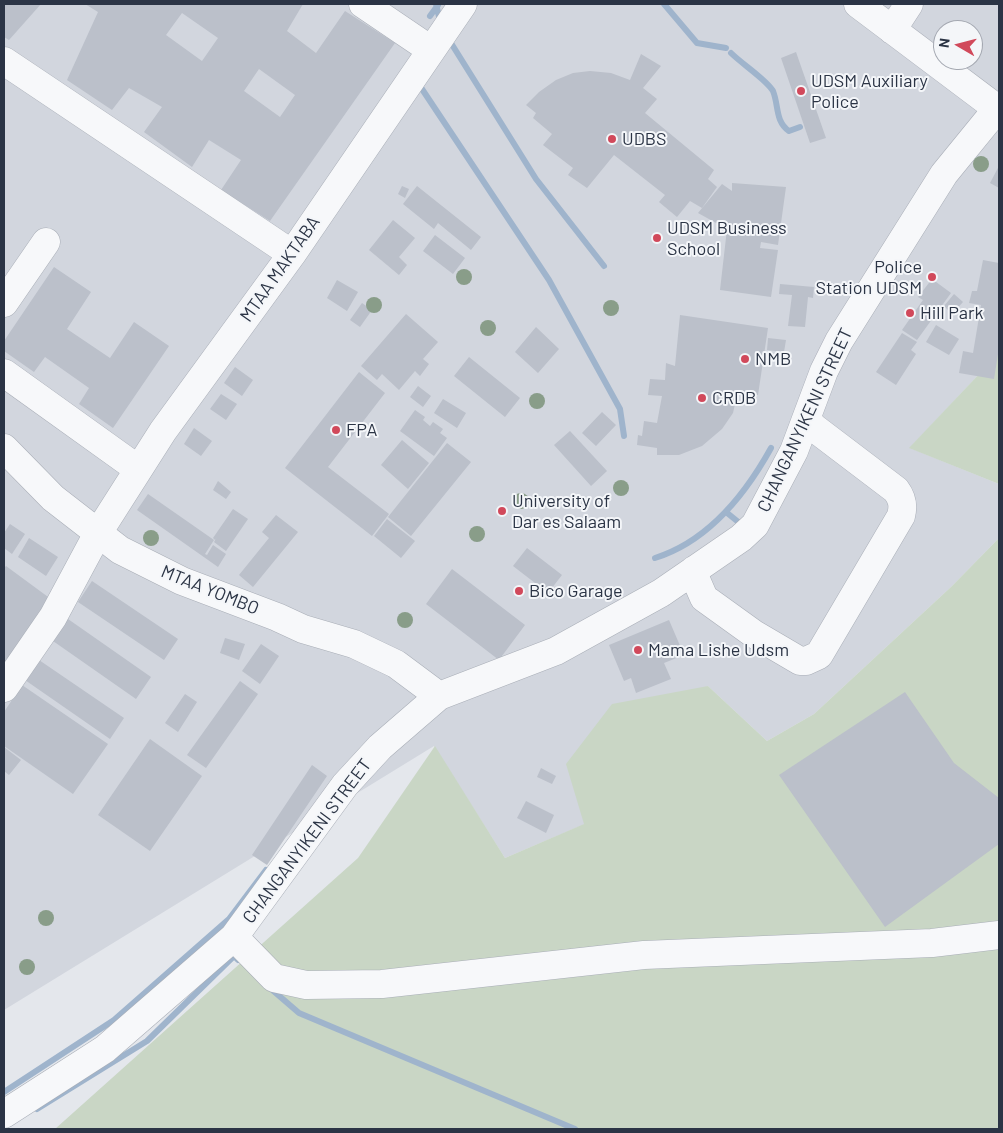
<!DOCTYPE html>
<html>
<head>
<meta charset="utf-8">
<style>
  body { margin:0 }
  #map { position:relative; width:1003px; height:1133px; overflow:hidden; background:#e4e7ec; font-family:Barlow,sans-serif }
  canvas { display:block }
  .frame { position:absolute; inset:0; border:5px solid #2b3445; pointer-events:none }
  .north { position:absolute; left:933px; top:20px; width:50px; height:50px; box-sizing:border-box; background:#f4f6f9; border:1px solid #a4a8b1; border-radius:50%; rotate:278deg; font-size:14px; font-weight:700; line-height:20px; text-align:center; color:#2b3445 }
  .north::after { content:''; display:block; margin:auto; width:18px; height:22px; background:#d1495b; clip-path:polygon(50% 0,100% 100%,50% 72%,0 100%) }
</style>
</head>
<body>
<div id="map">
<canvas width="1003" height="1133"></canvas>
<div class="frame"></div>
<div class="north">N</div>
</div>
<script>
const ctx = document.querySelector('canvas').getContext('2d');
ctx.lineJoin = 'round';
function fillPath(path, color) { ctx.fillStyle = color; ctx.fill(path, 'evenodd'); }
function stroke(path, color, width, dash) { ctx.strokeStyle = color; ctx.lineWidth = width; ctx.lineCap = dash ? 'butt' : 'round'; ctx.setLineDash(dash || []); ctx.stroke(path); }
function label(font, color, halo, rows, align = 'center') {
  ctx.font = font + ' Barlow,sans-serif'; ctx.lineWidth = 4; ctx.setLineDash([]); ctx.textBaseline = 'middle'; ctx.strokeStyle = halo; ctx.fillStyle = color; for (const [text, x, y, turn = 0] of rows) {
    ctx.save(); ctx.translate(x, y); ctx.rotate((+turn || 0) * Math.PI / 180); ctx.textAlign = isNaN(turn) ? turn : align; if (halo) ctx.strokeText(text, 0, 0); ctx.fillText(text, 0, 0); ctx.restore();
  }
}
fillPath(new Path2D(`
  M4,4H999V348L982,371L910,448L999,484V538L952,586L814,714L767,741L708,686L567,764L585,824L505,858L434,746L4,1010ZM943,30H973V60H943Z`), '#d2d6de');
fillPath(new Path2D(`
  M999,348V484L909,448L982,371Z
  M999,538V1129H55L358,858L435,746L505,858L584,824L566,764L612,704L708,686L767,741L814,714L952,586Z`), '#c9d6c5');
stroke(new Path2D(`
  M436,4L440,21
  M664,4L697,43L726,48
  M430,16L438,5
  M451,43L536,179L604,266
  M731,53C742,64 767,80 773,91C779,106 775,121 789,131L800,127
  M418,83L549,280L620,409L624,436
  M726,512L742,525
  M655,558C709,541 745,495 771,448
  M270,988L299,1013L575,1129
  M4,1092L114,1020L229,919L266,870
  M37,1109L147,1041L234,956L238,960`), '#9fb4cc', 6);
fillPath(new Path2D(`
  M4,4H41L9,40L4,37Z
  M85,4H303L287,31L316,53L345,11L395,43L270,221L221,190L241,160L209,140L192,167L144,132L162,107L129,88L112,110L67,80L98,12ZM182,13L218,38L202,61L166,35ZM259,69L295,95L280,117L244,91Z
  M796,52L826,138L810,143L781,58Z
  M641,54L661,66L643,88L657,99L645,113L714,170L708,179L717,187L702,208L690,201L677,217L659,202L665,195L614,155L587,188L568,175L573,168L543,145L552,134L533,118L536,113L526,105L539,92L556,80L573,73L590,71L611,73L630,80Z
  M999,166V188L990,183Z
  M732,183L786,187L778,245L761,242L760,248L778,250L771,297L720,290L727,229L698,213L722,184L732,191Z
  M402,186L409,189L405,198L398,194Z
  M417,186L481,237L471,250L438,223L434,229L403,204Z
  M393,220L415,238L399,257L407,265L399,275L369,250Z
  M435,235L465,258L453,274L423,251Z
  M983,260L999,263V348L994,379L959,373L963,351L973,353L981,305L969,303L972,291H977Z
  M54,267L91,292L67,329L110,358L134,322L169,346L113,428L79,404L89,388L45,357L34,372L4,351V341Z
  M932,279L951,293L917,340L902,330L923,300L918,297Z
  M337,280L358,292L347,311L327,298Z
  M780,284L814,287L813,298L808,297L805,327L788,326L792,295L779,294Z
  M954,294L963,302L952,314L944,306Z
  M362,303L372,310L360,327L350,320Z
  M406,314L438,342L423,359L429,364L420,376L415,371L399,390L382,374L377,380L361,366Z
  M680,315L768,328L758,395L738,391L733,413L722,429L702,446L679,455H657V448L637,445L638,435L642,436L644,421L657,423L662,396L648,395L650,379L665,380L666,363L675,366Z
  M936,325L959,339L949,355L926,342Z
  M536,327L559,349L538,373L515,352Z
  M902,333L917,342L911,350L916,354L896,385L876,372Z
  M768,338L786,340L784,352L767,350Z
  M469,357L520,398L505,417L454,376Z
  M235,367L253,380L242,396L224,383Z
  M359,372L385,393L328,467L389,514L372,536L285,468Z
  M418,386L431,396L423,407L410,397Z
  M221,394L237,404L226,420L210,409Z
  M443,399L466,413L457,428L434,413Z
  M415,410L425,417L423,420L430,426L433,422L443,429L440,433L447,438L434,456L400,431Z
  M602,412L616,425L596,446L582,433Z
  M194,428L212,441L201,456L184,444Z
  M570,431L607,471L591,486L554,445Z
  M402,440L429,463L408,489L381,465Z
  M447,443L471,462L411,536L388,517Z
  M218,481L231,492L226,499L213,490Z
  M148,494L214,540L205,554L207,555L213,545L226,554L218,567L137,510Z
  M233,509L248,519L226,551L214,542L217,537L215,540L213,538Z
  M276,515L298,532L253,587L239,575L269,538L262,532Z
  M387,519L415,541L401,558L374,536Z
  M10,524L25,534L12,554L4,548V533Z
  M29,538L58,557L46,576L18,557Z
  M527,548L562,575L548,593L513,566Z
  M6,566L59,605L4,680V568Z
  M452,569L525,625L499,660L426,604Z
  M92,581L178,639L164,660L78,602Z
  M68,619L151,677L136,699L53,641Z
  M669,620L684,655L664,663L671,679L636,693L631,678L624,681L609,645Z
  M225,638L245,644L239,660L220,653Z
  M261,644L279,656L260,684L242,671Z
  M39,660L124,718L110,739L25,680Z
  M240,681L258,694L206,768L187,755Z
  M22,685L108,744L73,794L4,746V712Z
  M905,692L954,763L999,798V844L885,927L779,775Z
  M185,694L197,702L178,732L165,723Z
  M150,739L202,776L150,851L98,815Z
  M4,747L21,760L9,775L4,771Z
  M312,765L327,776L267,865L252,855Z
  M541,768L556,776L552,784L537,777Z
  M526,801L554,815L546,833L517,818Z`), '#bbc0ca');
const minor = new Path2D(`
  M363,4L431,50
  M858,4L999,110
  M892,30L909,4
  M4,61L292,254
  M4,303L46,242
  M4,373L138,469
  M4,448L53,498L120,550L182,581L277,617L303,629L354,644L396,664L439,696
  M694,570V575L704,598L754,634L800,661H806L819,655L901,516C904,505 902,498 896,490L813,427L807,419
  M4,688L53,617L98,533L163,431L292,254L463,4
  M234,937L274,978L306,985L382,984L644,955L932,943L999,935
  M4,1114L105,1049L234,937L345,785L380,747L439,696L556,651L661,593L741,538L755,525L794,451L824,371L839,341L944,174L997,109`);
stroke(minor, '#a9aeb7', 29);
stroke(minor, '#f7f8fa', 28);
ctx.fillStyle = '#899d89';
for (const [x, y] of [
  [981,164],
  [464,277],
  [374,305],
  [611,308],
  [488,328],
  [537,401],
  [621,488],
  [521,501],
  [477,534],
  [151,538],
  [405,620],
  [46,918],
  [27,967]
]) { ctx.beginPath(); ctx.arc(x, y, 8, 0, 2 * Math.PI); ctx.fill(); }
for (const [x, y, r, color] of [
  [801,91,5,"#d1495b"],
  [612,139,5,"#d1495b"],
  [657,238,5,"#d1495b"],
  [932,277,5,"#d1495b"],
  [910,313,5,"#d1495b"],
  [745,359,5,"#d1495b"],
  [702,398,5,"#d1495b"],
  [336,430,5,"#d1495b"],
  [502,511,5,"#d1495b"],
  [519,591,5,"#d1495b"],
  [638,650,5,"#d1495b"]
]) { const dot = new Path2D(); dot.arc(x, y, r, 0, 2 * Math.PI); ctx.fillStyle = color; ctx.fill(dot); stroke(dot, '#f4f6f9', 2); }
label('18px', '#2b3445', '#f4f6f9', [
  ["UDSM Auxiliary",811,81],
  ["Police",811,102],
  ["UDBS",622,139],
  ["UDSM Business",667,228],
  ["School",667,249],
  ["Police",922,267,"right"],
  ["Station UDSM",922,288,"right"],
  ["Hill Park",920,313],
  ["NMB",755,359],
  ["CRDB",712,398],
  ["FPA",346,430],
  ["University of",512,501],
  ["Dar es Salaam",512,522],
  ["Bico Garage",529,591],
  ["Mama Lishe Udsm",648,650]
], 'left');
label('18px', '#2b3445', '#f4f6f9', [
  ["MTAA MAKTABA",280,269,-55],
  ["CHANGANYIKENI STREET",805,420,-65],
  ["MTAA YOMBO",210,590,22],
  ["CHANGANYIKENI STREET",307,841,-53]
]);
</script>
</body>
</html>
